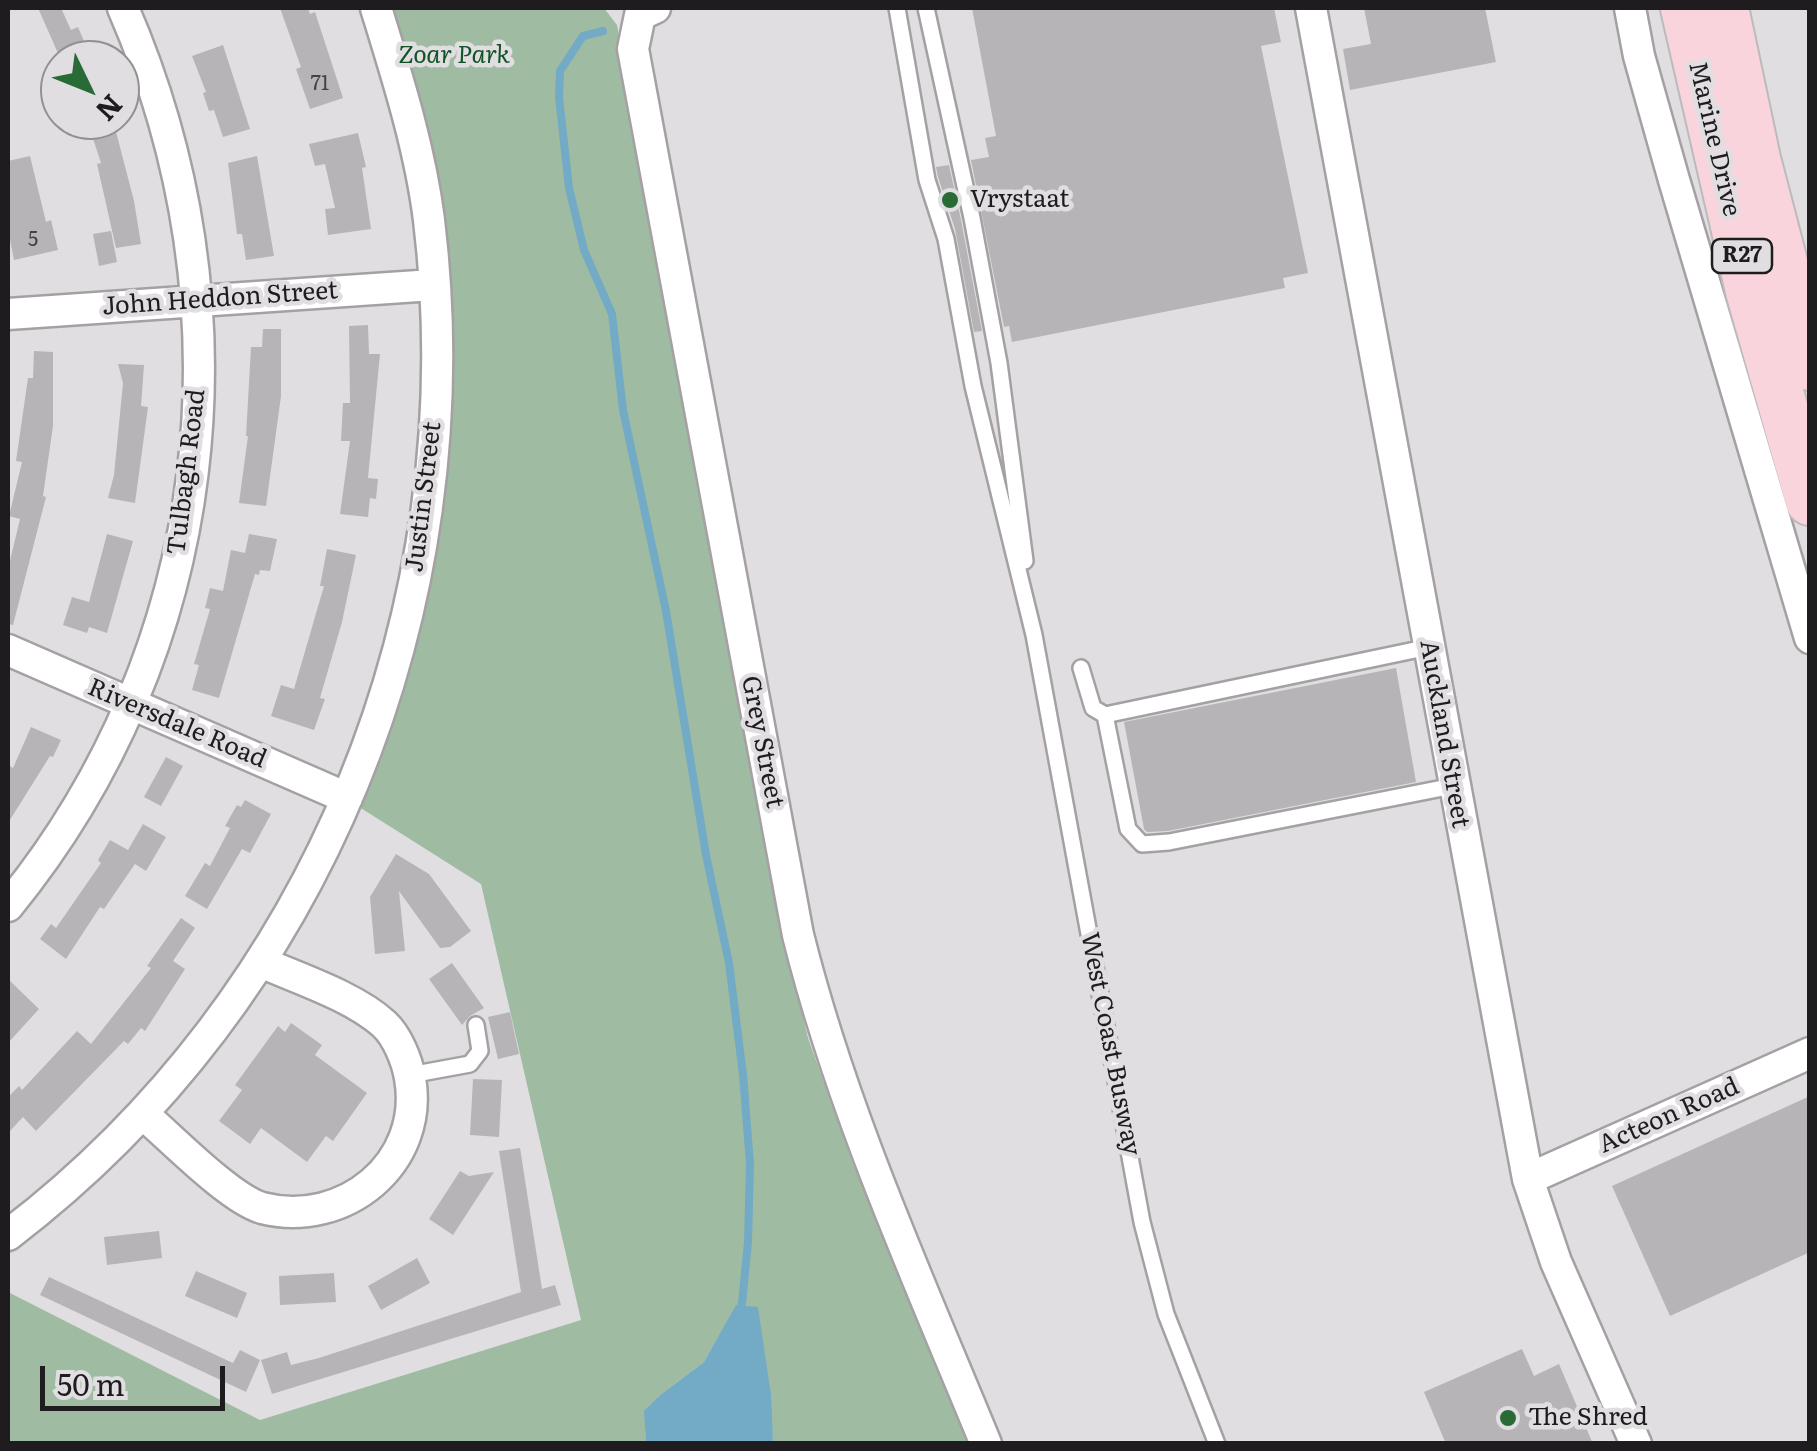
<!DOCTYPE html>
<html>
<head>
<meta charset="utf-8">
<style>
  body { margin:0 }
  #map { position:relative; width:1817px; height:1451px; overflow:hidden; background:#e1dee2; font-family:Literata,serif }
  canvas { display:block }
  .frame { position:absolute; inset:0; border:10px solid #1e1c1e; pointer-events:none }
  .north { position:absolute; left:40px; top:40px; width:100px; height:100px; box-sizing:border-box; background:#e1dee2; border:2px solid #939094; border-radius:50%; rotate:133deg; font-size:28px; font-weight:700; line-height:40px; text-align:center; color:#1e1c1e }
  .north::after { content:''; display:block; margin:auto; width:35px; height:45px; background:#296b36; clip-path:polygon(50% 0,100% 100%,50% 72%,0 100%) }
  .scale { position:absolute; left:40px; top:1366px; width:185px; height:45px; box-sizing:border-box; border:5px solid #1e1c1e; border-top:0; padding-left:12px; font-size:30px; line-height:35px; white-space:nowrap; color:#1e1c1e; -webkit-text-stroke:8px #e1dee2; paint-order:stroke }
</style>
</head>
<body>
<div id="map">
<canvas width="1817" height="1451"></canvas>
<div class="frame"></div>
<div class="north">N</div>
<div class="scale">50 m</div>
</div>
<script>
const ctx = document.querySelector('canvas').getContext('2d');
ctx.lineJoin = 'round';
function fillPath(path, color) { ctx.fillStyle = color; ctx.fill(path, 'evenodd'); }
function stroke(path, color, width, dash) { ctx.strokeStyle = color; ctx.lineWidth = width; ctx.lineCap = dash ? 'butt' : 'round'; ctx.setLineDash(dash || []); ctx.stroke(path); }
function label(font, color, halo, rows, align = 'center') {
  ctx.font = font + ' Literata,serif'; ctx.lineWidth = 9; ctx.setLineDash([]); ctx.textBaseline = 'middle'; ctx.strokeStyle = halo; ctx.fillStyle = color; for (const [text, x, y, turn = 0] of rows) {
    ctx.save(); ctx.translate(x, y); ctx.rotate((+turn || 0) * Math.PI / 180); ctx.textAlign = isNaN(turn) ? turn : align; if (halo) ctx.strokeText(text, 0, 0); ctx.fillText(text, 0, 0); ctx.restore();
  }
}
fillPath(new Path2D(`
  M391,8H604L617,25L785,941L808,1038L853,1164L973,1443H773L768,1383L737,1305L704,1362L660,1395L645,1411L646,1443H8V1292L260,1420L581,1320L481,884L356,805L425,582L419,105Z`), '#9fbca3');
fillPath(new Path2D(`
  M736,1305L758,1307L771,1395L773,1443H646L644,1411L660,1395L704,1362Z`), '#73aac5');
stroke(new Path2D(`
  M603,31L583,36L560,71L559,97L569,188L584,250L612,314L623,410L666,611L706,855L729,963L743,1075L750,1164L748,1242L741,1313`), '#73aac5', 8);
fillPath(new Path2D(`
  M38,8H61L71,30L78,27L92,60H61Z
  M280,8H308L310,14L315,12L343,98L310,109L296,69L301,67Z
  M972,8H1274L1281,42L1261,46L1308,273L1283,278L1285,288L1012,342L1009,326L1004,327L971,160L989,157L985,138L996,136Z
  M1364,8H1485L1496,62L1350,90L1343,49L1371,44Z
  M223,45L250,129L223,137L214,110L209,111L203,93L206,92L192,56Z
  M87,120H113L134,201L141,244L116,248L97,164L101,163Z
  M358,133L366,167L362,168L371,229L328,235L325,209L335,208L325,164L315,166L309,144Z
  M30,156L46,222L51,220L58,250L14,260L8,230V161Z
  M257,156L274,256L246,260L242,234H237L228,163Z
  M949,165L961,220L982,331L974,332L955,229L938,177L936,167Z
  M111,231L117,262L99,266L93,234Z
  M368,325L369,354H380L368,478L378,479L376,499L370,498L368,517L340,514L350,441H341L343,403H350L349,326Z
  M263,329H281V396L266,506L239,503L248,436H246L251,347H262Z
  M34,351L53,352V426L43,496L46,497L13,625L8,624V569L20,519L9,516L22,462L16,461L28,378H33Z
  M118,364L144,365L141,406L148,407L135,503L108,498L114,475L123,383Z
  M107,534L133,541L107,633L89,627L87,633L63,625L72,597L89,602Z
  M249,534L277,539L270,571L260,570L259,575L255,574L219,698L192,690L199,665L194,664L210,609L205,608L210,588L223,591L231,550L245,553Z
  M327,549L356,555L342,622L320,698L325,699L314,730L271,716L281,685L294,689L324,586H320Z
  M1396,668L1416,782L1168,831L1147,832L1144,829L1124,722Z
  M31,727L61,740L53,757L50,756L8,823V765L13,768Z
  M166,757L183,766L161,806L144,797Z
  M245,800L271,814L250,853L242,849L207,909L185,896L205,863L210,866L230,828L225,826L237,805L241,807Z
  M143,824L166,837L146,871L135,864L104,909L100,907L66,959L40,939L51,924L56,928L101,863L98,860L110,840L128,850Z
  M396,854L429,874L471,931L450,947L440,948L399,891L405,951L375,954L370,897Z
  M181,918L195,928L173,961L185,969L145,1031L141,1028L128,1044L124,1041L36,1131L23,1117L8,1133V1097L19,1086L22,1090L77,1031L91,1044L151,968L147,966Z
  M452,963L484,1008L470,1016L462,1025L429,979Z
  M8,979L39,1009L8,1043Z
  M510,1012L519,1054L498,1059L488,1017Z
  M291,1023L322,1045L315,1055L367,1093L333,1141L326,1136L307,1162L261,1128L250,1144L219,1121L242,1090L235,1085L278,1026L285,1032Z
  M473,1079L502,1080L499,1137L470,1135Z
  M1810,1096V1252L1670,1316L1612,1186Z
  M520,1148L542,1289L555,1285L561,1305L272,1394L261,1360L287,1352L291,1365L319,1358L521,1292L499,1151Z
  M460,1171L469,1176L494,1172L453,1235L429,1219Z
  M159,1231L162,1258L107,1265L104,1237Z
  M417,1258L430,1283L381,1310L368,1286Z
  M196,1271L247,1293L237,1318L185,1296Z
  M334,1273L336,1302L280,1305L279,1276Z
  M49,1277L233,1363L240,1350L260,1360L246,1392L40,1295Z
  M1522,1349L1534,1376L1559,1364L1593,1444H1446L1424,1392Z`), '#b7b4b8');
const lane = new Path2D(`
  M897,8L927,180L946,239L973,386L1034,635L1142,1222L1166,1314L1217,1444
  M926,8L972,218L999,363L1025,561
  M1081,668L1093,708L1105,715L1429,647
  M1105,715L1128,829L1142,844L1169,842L1453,786
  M410,1075L470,1064L480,1051L476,1025`);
const street = new Path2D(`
  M655,8L640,15L633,49L798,935C842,1111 917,1276 986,1444
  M1311,8L1528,1179L1556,1262L1636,1444
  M1630,8L1639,56L1674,180L1810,638
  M8,314L433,285
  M8,650L347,798
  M8,906C217,650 253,307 123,8
  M143,1114C170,1137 230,1199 262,1208C344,1229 425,1163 410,1078C407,1060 397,1036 384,1024C353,996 299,979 261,962
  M1528,1179L1810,1053
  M8,1235C319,998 476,608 429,220C420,148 397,76 376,8`);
const primary = new Path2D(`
  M1685,8L1750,291L1810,501
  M1724,8L1756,159L1810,366`);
stroke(lane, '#a4a0a4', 20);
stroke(street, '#a4a0a4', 35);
stroke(primary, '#bcbbbc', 52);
stroke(lane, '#fff', 15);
stroke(street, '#fff', 30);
stroke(primary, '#fad4dc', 48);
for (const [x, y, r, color] of [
  [950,200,10,"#296b36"],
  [1508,1418,10,"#296b36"]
]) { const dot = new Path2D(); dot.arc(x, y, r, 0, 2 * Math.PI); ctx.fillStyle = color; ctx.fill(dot); stroke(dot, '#e1dee2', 4); }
label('20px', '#444244', null, [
  ["71",320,84],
  ["5",33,240]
]);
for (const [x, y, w] of [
  [1742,256,60]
]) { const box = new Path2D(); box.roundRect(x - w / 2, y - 17, w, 34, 8); ctx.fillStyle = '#e1dee2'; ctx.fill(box); stroke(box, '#1e1c1e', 2.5); }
label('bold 22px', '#1e1c1e', null, [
  ["R27",1742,256]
]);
label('italic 25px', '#115426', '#e1dee2', [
  ["Zoar Park",454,56]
]);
label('25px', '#1e1c1e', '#e1dee2', [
  ["Marine Drive",1714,139,77],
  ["John Heddon Street",220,299,-4],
  ["Tulbagh Road",187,472,-83],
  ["Justin Street",424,497,-83],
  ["Riversdale Road",177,724,23],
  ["Auckland Street",1444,734,80],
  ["Grey Street",762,742,79],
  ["West Coast Busway",1110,1044,79],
  ["Acteon Road",1669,1116,-24]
]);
label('25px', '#1e1c1e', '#e1dee2', [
  ["Vrystaat",970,200],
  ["The Shred",1528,1418]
], 'left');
</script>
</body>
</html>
